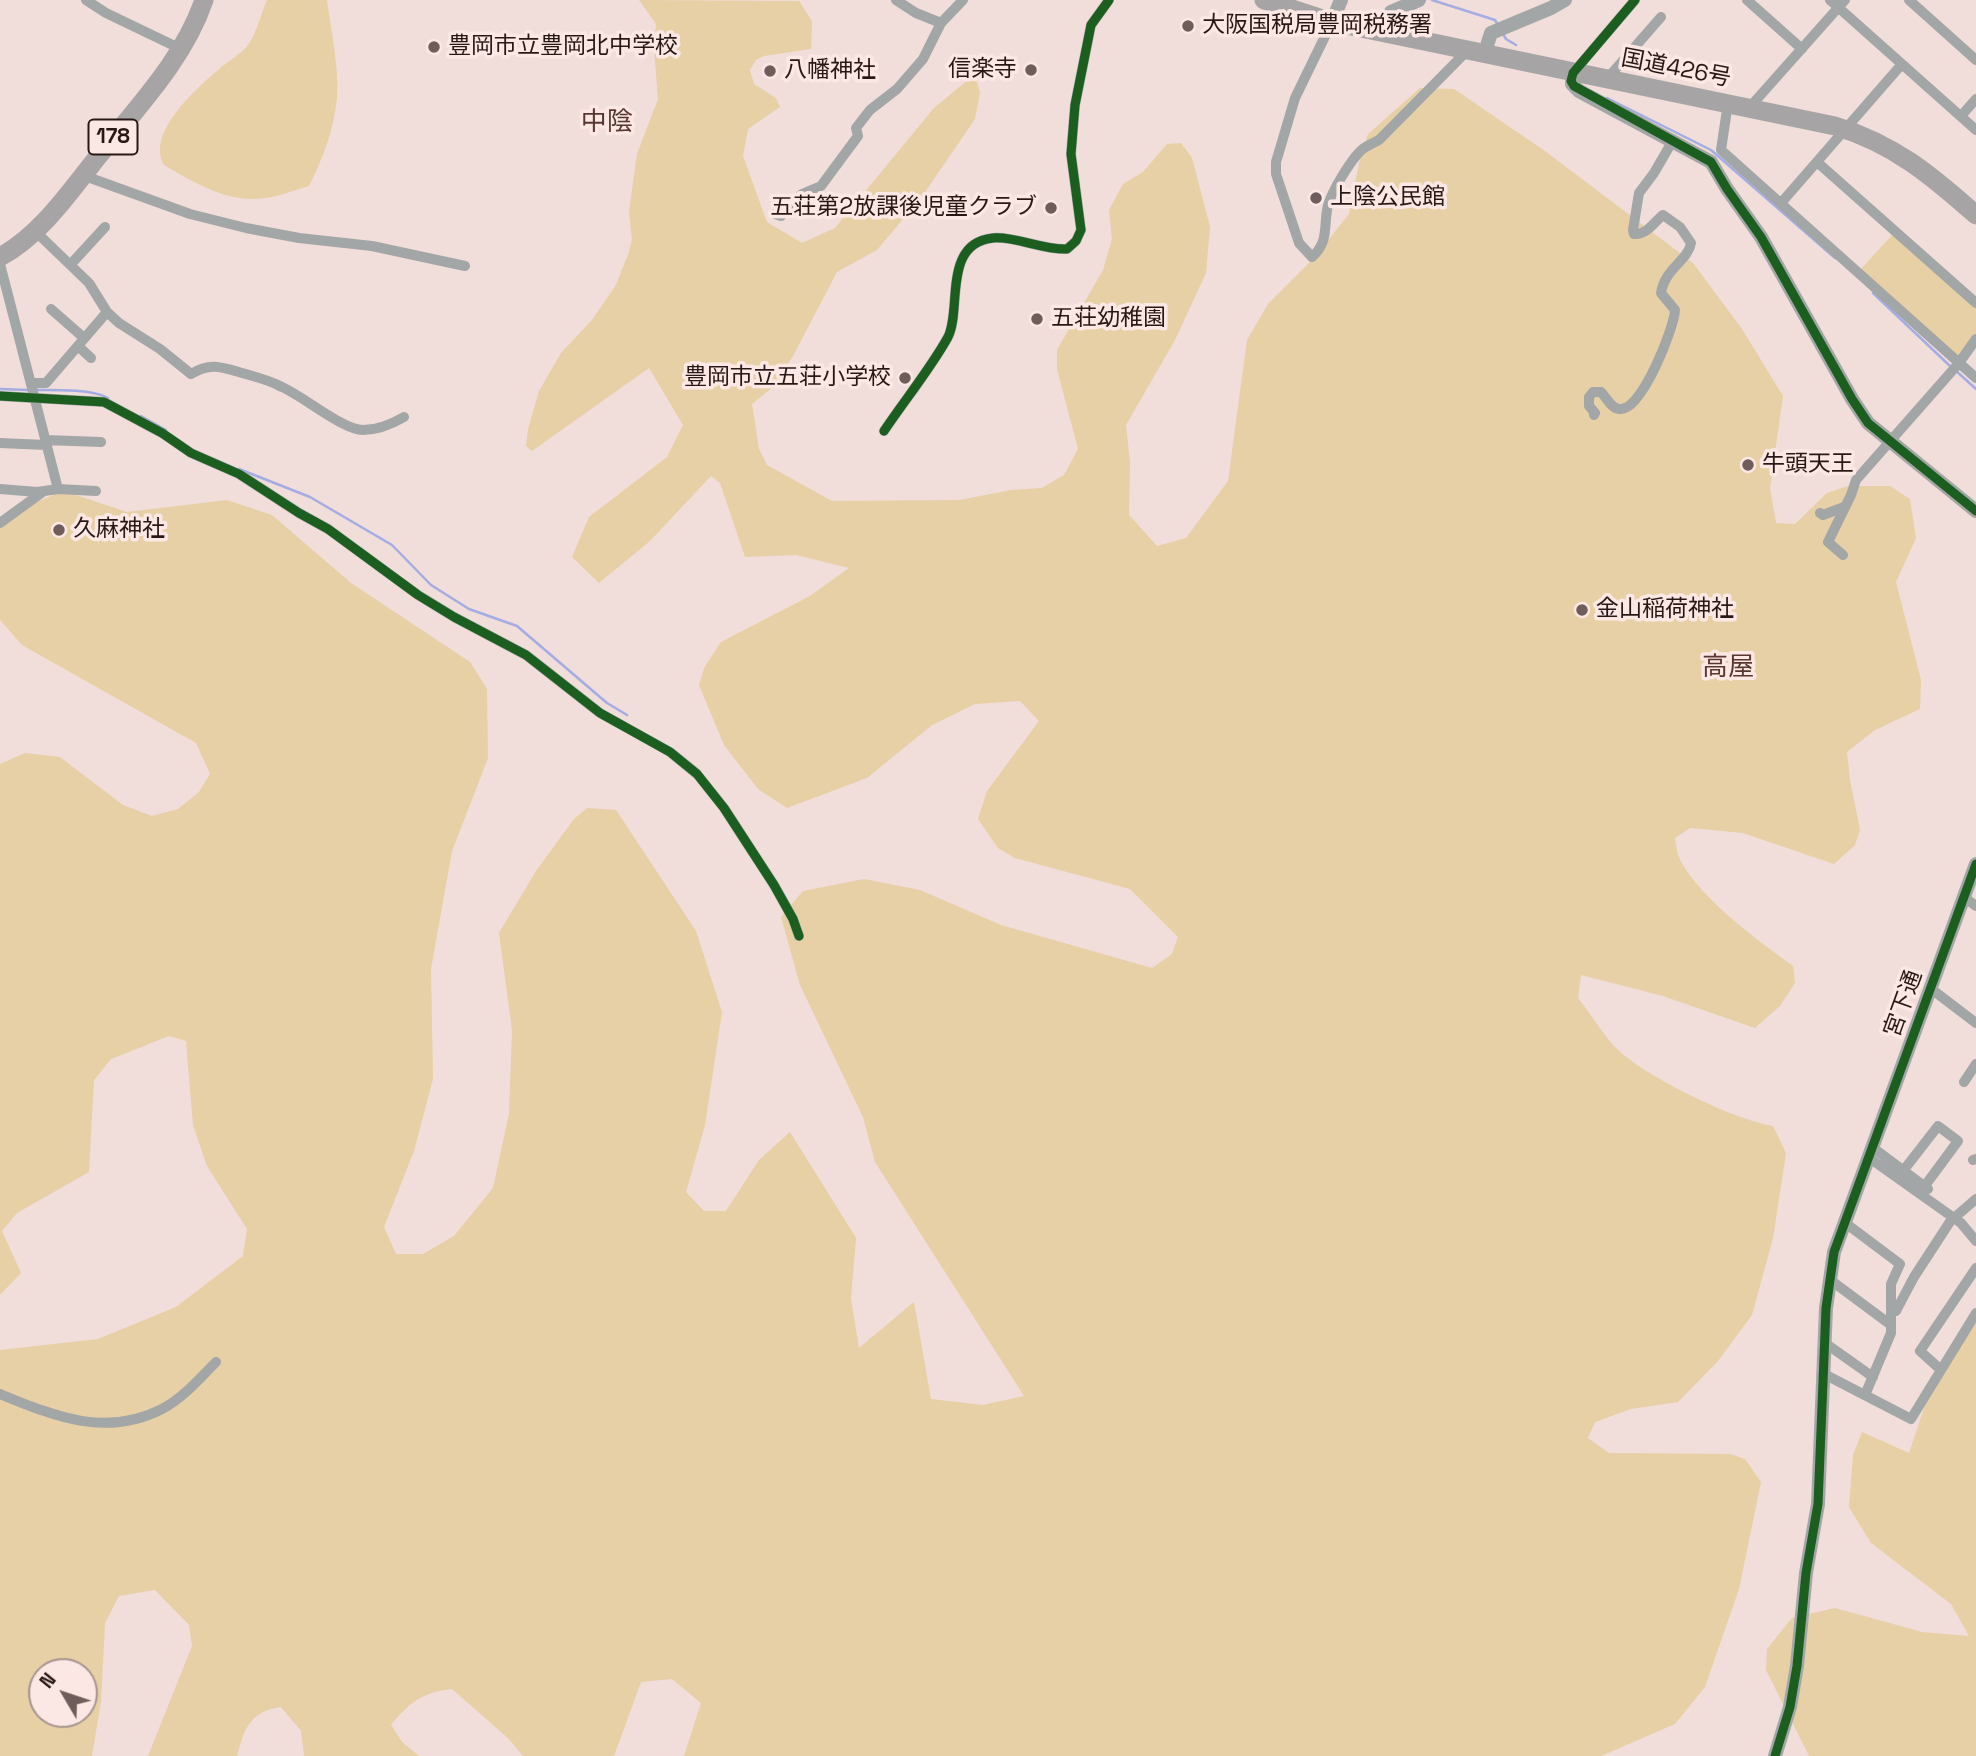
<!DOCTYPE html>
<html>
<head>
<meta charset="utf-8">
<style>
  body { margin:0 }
  #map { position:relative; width:1976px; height:1756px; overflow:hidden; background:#f1ddd9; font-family:"Space Grotesk",sans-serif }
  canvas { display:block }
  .north { position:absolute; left:28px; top:1658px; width:70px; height:70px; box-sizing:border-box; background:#fbe8e4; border:2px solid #a79591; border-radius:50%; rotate:309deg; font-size:19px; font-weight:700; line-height:28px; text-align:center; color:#281815 }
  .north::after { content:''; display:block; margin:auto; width:24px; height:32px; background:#6e5d5a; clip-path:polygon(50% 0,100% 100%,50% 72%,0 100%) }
</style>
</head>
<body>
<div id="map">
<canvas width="1976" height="1756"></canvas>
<div class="north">N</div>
</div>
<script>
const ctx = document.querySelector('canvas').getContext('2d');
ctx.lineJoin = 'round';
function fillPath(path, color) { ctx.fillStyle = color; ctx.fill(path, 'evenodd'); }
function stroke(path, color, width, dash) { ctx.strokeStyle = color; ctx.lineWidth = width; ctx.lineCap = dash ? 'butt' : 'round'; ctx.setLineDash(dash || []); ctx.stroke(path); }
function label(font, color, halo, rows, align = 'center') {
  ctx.font = font + ' "Space Grotesk","Noto Sans JP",sans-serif'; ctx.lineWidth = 7; ctx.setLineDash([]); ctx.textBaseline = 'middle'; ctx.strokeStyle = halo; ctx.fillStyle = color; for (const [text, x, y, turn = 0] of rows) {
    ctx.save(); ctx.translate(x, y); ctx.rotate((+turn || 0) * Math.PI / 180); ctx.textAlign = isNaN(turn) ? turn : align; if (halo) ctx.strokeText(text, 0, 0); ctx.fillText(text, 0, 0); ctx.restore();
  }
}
fillPath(new Path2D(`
  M267,0H327C331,31 339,66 337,98C334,129 323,158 309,186C295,190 280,196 266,198C229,204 195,183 164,165C145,132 200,85 223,66C231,59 242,53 248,45C257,32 261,14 267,0Z
  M639,0L799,1L812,21L811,49L764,56L756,60L750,70L754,84L776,98L780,107L748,129L743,156L767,222L802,243L835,228L934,108L969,79L977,82L980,93L975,119L923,195L877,250L837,272L793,356L773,387L752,404L759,449L767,465L832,501L960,500L1011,490L1042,488L1064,475L1078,449L1057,369V350L1103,270L1112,239L1109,210L1123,184L1143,172L1167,144L1181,143L1192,158L1210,227L1206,273L1175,340L1126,425L1130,462L1129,515L1157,546L1186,538L1228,481L1247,340L1268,304L1314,258L1349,214L1360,158L1368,134L1420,88L1454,89L1545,151L1693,263L1742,329L1783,396L1770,488L1776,523L1795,524L1827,493L1848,486H1890L1910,499L1916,538L1896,582L1921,680L1920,709L1875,730L1847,752L1850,780L1860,830L1855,845L1834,864L1743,833L1690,828L1675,838C1676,845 1677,853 1680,860C1702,900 1756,939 1793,966L1795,983L1780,1006L1755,1028L1663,996L1581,975L1578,998C1590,1013 1601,1031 1614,1046C1641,1075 1734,1120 1773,1126L1786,1153L1773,1238L1752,1315L1718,1361L1678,1402L1631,1409L1595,1422L1588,1438L1609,1453L1730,1454L1745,1459L1761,1482L1739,1589L1705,1687L1675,1724L1601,1756H684L701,1703L672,1679L641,1682L614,1756H523L509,1739L452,1689C422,1692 409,1703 391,1725L402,1742L419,1756H304L301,1731L281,1707C251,1711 244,1728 237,1756H148L192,1646L189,1625L155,1590L119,1596L105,1623L101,1701L92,1756H0V1350L98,1339L176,1307L243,1256L247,1229L207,1166L193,1125L186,1041L169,1036L111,1059L94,1080L89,1172L17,1213L2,1231L21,1273L0,1295V764L25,753L60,757L123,805L152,816L178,809L199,792L210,774L196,743L22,645L0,620V526L36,502L56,494L70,493L127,512L227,500L272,515L351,583L470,662L487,689L488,758L452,851L431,969L433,1079L414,1151L384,1227L396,1254H423L454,1236L493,1188L509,1114L512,1030L499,933L536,871L574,819L587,808L616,810L696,931L722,1012L705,1125L686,1192L704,1211H726L759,1160L790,1132L856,1238L851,1299L859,1348L914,1302L931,1399L983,1405L1024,1396L875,1162L863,1117L800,985L781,917L803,891L864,879L920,890L1001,925L1152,968L1172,954L1178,937L1130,889L1015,858L998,848L978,819L987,791L1039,721L1020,701L975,704L932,725L867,778L787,808L758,789L724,745L699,685L704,668L721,642L810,596L849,568L796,555L745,557L720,483L711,476L650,541L599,583L572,557L589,517L667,457L683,425L649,368L532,451L526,446L528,429L539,391L561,353L592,320L616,285L629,252L632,239L629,212L637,154L658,99L654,49L656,24ZM42,1672H84V1714H42Z
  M1893,234L1976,308V333L1962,355H1956L1861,269Z
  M1976,1321V1756H1809L1766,1670L1767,1649L1792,1618L1835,1608L1922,1632L1969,1636L1951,1604L1871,1543L1849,1507L1853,1455L1862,1432L1909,1453L1925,1405Z`), '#e7cfa6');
stroke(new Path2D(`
  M1432,0L1495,20L1498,25
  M1503,34L1506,39L1516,45
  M1607,98L1711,150L1835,258
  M1873,293L1950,366
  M1955,370L1976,389
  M0,389L28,390
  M35,390C53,390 92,389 108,398
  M141,416L166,430
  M239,469L310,497L392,545L431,585L469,609L517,626L607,703L627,715`), '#a3ade4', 2.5);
stroke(new Path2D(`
  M86,0L106,13L181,49
  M896,0L916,13L941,23
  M1747,0L1802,49
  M1830,0L1976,130
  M1909,0L1976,60
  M1332,22L1295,98L1276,162V174L1299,243L1312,257C1328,243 1324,229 1327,210C1329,195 1352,157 1364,148C1369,145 1375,142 1379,140L1466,52
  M1573,73L1635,0
  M1606,80L1661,17
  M1728,103L1721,150L1976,378
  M1749,108L1845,0
  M1961,116L1976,99
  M1817,162L1976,303
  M82,175L190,214L246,228L299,238L372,246L465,266
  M1781,203L1902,64
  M775,214L781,216L802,194L821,186L858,136L856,128L870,110L897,89L923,59L941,23L963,0
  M35,231L89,283L107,312L119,323L160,349L191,374C210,362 222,367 242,373C256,377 269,380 282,387C303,396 343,430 363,430C376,430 392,424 404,417
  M0,264L58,489L37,492L0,489
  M71,264L105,227
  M51,309L84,338
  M78,346L91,358
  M31,383H46L107,312
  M0,396L104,402L162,433L191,453L239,474L299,513L328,529L418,595L454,617L526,655L600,713L670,752L697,774L724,808L774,885L793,919L799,936
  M1594,415L1595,413L1589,406V397L1593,392H1601C1607,398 1612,410 1621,409C1642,409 1674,329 1675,310L1661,293C1665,268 1688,261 1691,243L1680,227L1663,215C1654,222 1647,235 1634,234L1633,230L1639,193L1654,173L1672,142
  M884,431C904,401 931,368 948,337C962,310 942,243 993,238C1015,236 1043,250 1067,249L1076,241L1081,230L1071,154L1075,105L1091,25L1109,0
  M45,440L101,442
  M0,443L46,445
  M58,489L96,491
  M1820,513L1823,515L1844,507
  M0,523L44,491
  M1843,555L1828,542L1851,495L1856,480L1959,363L1976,339
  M1964,897L1976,906
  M1930,988L1976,1023
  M1964,1082L1976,1064
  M1872,1147L1928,1189
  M1868,1157L1961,1223L1976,1241
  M1973,1160L1976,1159
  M1903,1171L1938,1126L1958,1141L1924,1187
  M1954,1218L1976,1199
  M1844,1222L1900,1264L1891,1284V1333L1865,1395
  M1829,1279L1891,1325
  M1896,1311L1914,1277L1953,1217
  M1825,1343L1873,1377
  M1941,1370L1920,1351L1976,1268
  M1824,1374L1911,1419L1976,1313
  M0,1394C54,1416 106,1438 162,1409C183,1398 200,1378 216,1362`), '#a3a6a6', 10);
stroke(new Path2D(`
  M1332,22L1341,0
  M1381,32L1391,12L1419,0
  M1484,55L1491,33L1551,8L1565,0
  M1573,73L1572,84L1579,91L1711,162L1727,189L1761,237L1852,399L1868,423L1976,511
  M1775,1756L1790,1707L1797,1666L1806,1573L1818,1504L1826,1308L1834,1252L1976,864`), '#a3a6a6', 14);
stroke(new Path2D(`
  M1264,0L1332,22L1835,126C1894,144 1931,175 1976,215
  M0,257C42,234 70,191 100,154C138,106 184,59 204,0`), '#a6a4a4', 19);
stroke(new Path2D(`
  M1635,0L1573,73L1571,81L1574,86L1711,162L1727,189L1761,237L1852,399L1868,423L1976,511
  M0,396L104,402L162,433L191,453L239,474L299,513L328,529L418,595L454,617L526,655L600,713L670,752L697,774L724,808L774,885L793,919L799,936
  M884,431C904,401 931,368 948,337C962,310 942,243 993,238C1015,236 1043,250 1067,249L1076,241L1081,230L1071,154L1075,105L1091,25L1109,0
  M1775,1756L1790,1707L1797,1666L1806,1573L1818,1504L1826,1308L1834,1252L1976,864`), '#1b5e20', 9);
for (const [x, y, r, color] of [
  [1188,26,7,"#6e5d5a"],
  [434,47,7,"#6e5d5a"],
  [1031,70,7,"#6e5d5a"],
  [770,71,7,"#6e5d5a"],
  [1316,198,7,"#6e5d5a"],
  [1051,208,7,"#6e5d5a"],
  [1037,319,7,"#6e5d5a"],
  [905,378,7,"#6e5d5a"],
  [1748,465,7,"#6e5d5a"],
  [59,530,7,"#6e5d5a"],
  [1582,610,7,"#6e5d5a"]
]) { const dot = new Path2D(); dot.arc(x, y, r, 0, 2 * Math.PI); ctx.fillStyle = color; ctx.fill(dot); stroke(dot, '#fbe8e4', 2.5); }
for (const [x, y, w] of [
  [113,137,49]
]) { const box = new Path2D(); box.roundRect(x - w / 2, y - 17.5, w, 35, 5); ctx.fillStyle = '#fbe8e4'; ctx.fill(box); stroke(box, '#281815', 2); }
label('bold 21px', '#281815', null, [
  ["178",113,137]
]);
label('23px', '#281815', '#fbe8e4', [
  ["大阪国税局豊岡税務署",1202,26],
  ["豊岡市立豊岡北中学校",448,47],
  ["信楽寺",1017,70,"right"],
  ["八幡神社",784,71],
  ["上陰公民館",1330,198],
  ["五荘第2放課後児童クラブ",1037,208,"right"],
  ["五荘幼稚園",1051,319],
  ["豊岡市立五荘小学校",891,378,"right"],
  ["牛頭天王",1762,465],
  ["久麻神社",73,530],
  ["金山稲荷神社",1596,610]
], 'left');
label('23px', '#281815', '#fbe8e4', [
  ["国道426号",1676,69,11],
  ["宮下通",1904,1004,-70]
]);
label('26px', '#59362f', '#fbe8e4', [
  ["中陰",607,123],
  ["高屋",1728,668]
]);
</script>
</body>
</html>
